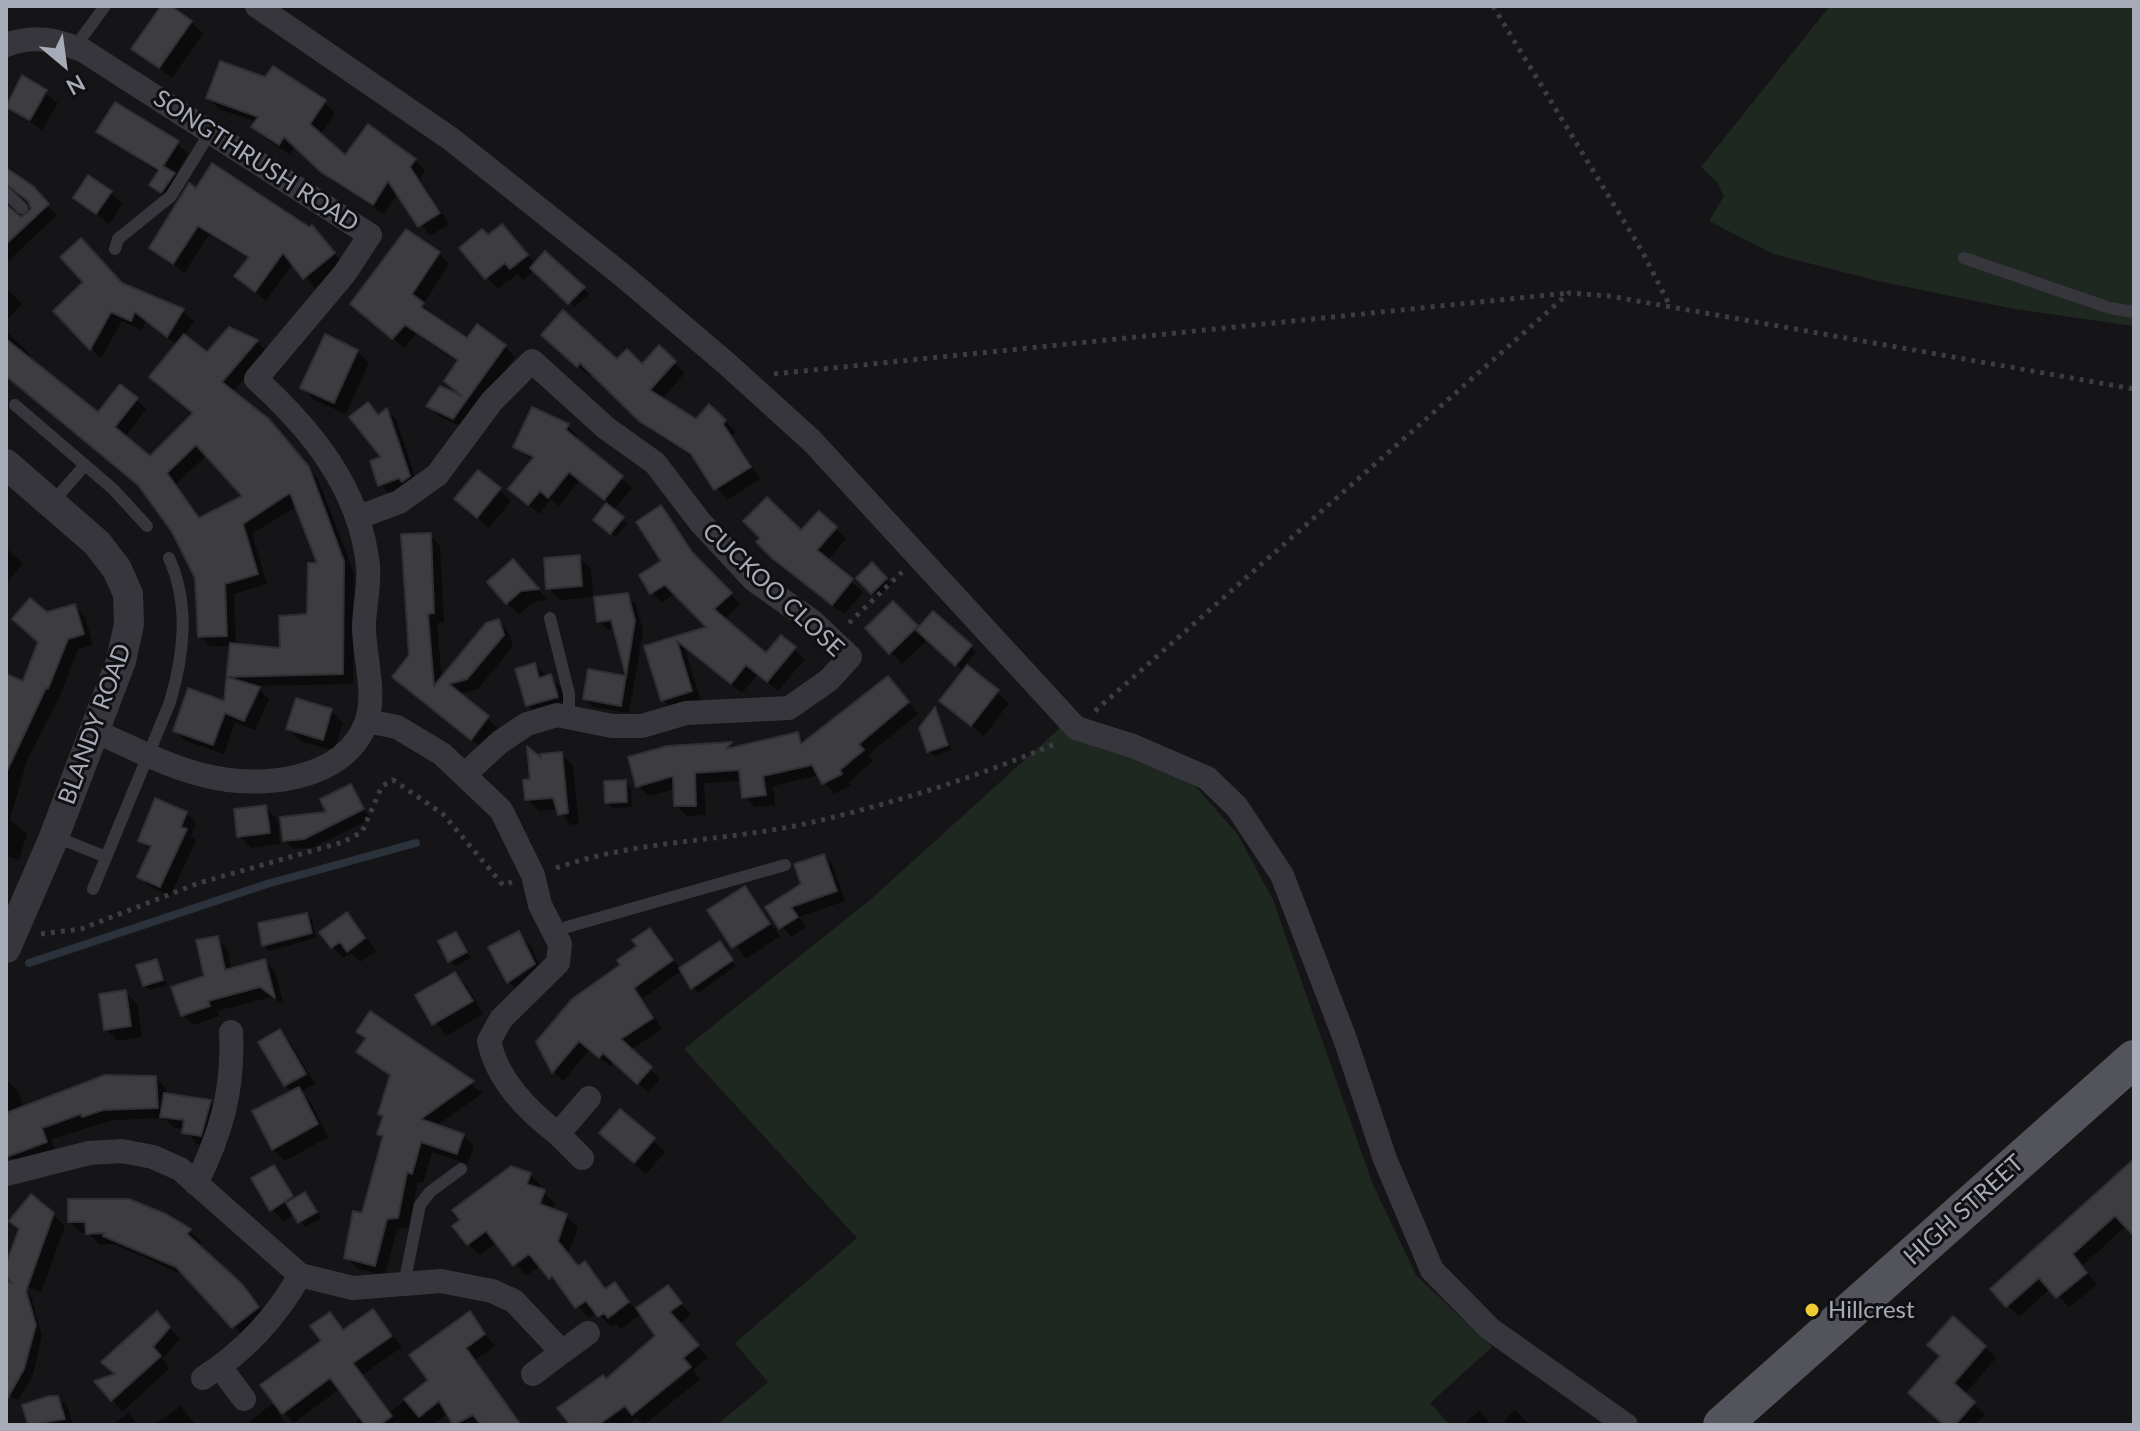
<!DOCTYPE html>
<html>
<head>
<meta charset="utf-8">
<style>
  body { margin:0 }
  #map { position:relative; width:2140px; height:1431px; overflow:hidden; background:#151517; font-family:Lato,sans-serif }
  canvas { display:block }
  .frame { position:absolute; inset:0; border:8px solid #a7aab7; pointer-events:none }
  .north { position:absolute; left:24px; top:24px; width:80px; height:80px; -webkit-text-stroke:6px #101012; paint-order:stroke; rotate:151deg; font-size:22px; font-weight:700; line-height:32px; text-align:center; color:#a7aab7 }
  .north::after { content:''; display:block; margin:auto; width:28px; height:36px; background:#a7aab7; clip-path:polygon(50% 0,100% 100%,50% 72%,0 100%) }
</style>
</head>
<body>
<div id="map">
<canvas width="2140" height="1431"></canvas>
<div class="frame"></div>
<div class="north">N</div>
</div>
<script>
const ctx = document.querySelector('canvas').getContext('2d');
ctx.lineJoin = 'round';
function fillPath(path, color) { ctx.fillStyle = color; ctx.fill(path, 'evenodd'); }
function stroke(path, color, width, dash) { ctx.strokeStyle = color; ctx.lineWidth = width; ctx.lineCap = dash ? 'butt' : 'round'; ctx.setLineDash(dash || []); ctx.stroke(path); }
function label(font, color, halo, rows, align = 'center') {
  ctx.font = font + ' Lato,sans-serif'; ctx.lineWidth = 6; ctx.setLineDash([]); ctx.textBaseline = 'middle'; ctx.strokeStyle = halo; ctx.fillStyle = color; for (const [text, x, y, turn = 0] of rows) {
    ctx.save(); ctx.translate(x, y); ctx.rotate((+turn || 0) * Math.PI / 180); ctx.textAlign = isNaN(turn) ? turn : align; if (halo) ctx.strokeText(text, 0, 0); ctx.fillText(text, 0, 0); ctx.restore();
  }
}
fillPath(new Path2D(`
  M1830,6H2134L2132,326L2009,308L1878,281L1773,254L1709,221L1724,196L1717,182L1701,167Z
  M1062,726L1146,752L1197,788L1238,835L1273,900L1373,1185L1416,1275L1492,1347L1430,1403L1450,1425H717L768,1382L735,1343L857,1238L684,1049L871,899Z`), '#1f2721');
fillPath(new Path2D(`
  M163,6L191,22L203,34L172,78L134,48Z
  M22,77L58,103L42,130L7,105Z
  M208,98L324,102L335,113L320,135L345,158L415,160L425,171L420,179L449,224L430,236L398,193L384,214L334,182L295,146L290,154L264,138L254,127L257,122L219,109Z
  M99,131L177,143L188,154L175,176L184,186L162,196L151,185L159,173Z
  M24,183L57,215L6,263V208L19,219L30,216L32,204Z
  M190,186L322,238L344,265L315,288L293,263L266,301L237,276L250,259L209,235L184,273L152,248Z
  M110,192L122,204L109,224L76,198Z
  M489,238L513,239L536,265L545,254L589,294L575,307L535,270L523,280L517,274L498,289L487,277Z
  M439,253L449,264L423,305L468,341L505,347L515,357L464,428L439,416L429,406L465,399L446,381L459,363L416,334L404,348L364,315Z
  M122,285L183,311L194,321L184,337L208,355L229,330L257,342L267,352L232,393L279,432L318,479L354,573L353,684L256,686L269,699L255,730L235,722L224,754L186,741L175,730L226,703L232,646H210L200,636L197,577L174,531L143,488L6,373V331L30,355L27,358L98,415L136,399L146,409L125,437L150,458L195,414L177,345L146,321L142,330L122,321L101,358L56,311ZM208,454L246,497L201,519L176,484ZM297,506L320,566L309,616L282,650L236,646L234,594L267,584L252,534Z
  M6,288L22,304L6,321Z
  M555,345L642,367L659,348L685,373L662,399L696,421H725L736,432L732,436L760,479L727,500L697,460L653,432L592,373L589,376Z
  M357,351L369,363L346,414L314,400L303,388Z
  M387,410L396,419L418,485L389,493L380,484L385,458L379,417Z
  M567,426L578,436L576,440L632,488L613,511L627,524L616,537L595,519L609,503L580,480L559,506L551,499L539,514L521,499L534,461L516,447Z
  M499,490L511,501L489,528L456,499Z
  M661,508L702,564L740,604L724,620L766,656L781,637L805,659L778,691L758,674L742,693L684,646L701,701L673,710L663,700L647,647L710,628L676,593L662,603L652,593L664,561Z
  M835,528L846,539L827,561L863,592L844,614L786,569L759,542Z
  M430,535L440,546L444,623H437L442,680L498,621L508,631L513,646L478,689L459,694L498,728L482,748L405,687Z
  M6,548L23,563L6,584Z
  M579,558L591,569L593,597L560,600L548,588Z
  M872,565L891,584L878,597L859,578Z
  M524,574L548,600L533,602L519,614L507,603Z
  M627,595L636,604L643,631L629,713L593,707L585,699L589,672L629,678L615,629L608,630L599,621Z
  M893,604L919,630L934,614L976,652L964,666L1009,703L984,736L942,701L964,672L928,639L902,664L867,629Z
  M74,606L85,617L93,645L78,649L59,698L27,760L10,820L27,833L19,860L6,856V676L25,684L46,614Z
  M534,665L562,688L568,709L540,717L528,705Z
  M898,689L918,714L868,755L873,761L849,782L851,785L834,794L819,775L773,786L775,805L755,807L744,797L742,781L704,783L706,815L687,816L676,806V789L649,796L638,786L667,748L731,744L736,749L797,734L806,743Z
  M935,710L952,750L934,756L929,751Z
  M331,711L343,723L334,751L300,741L289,729Z
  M562,754L573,766L579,824L571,825L558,809L539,811L527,799L532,781L545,763Z
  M625,782L631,788L632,807L612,808L607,802Z
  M350,787L371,819L314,847L294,849L285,840L329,813Z
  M265,807L277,819L280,844L251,848L239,836Z
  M186,813L196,823L191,836L196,841L170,896L149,886L139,876L151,851L140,840Z
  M824,856L833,866L845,901L799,917L806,927L791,937L768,908L804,885Z
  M744,888L780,936L746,959L710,910Z
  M347,914L376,951L360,962L351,953L344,958L332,947Z
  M307,915L312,920L316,938L269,951L264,945Z
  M650,930L681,969L725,949L736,966L698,993L681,971L642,999L662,1029L630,1050L660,1079L648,1092L614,1061L610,1066L590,1049L563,1081L553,1071Z
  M456,934L471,958L455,966L450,960Z
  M518,934L530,945L546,977L520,993L508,982Z
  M217,938L227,948L232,970L265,961L275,972L284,1005L272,997L217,1011L219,1016L193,1025L182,1014L206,977Z
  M156,961L167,985L150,990L144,985Z
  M455,974L467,986L483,1014L446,1036L417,996Z
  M125,992L137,1004L142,1037L118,1041L106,1029Z
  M371,1014L483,1093L436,1126L463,1136L474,1146L468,1164L432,1152L423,1183L418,1182L408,1228L397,1229L385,1276L357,1268L346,1257L364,1215L384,1138L380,1134L384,1118L380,1114L391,1077L359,1052L367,1040L359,1032Z
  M280,1032L290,1042L315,1084L301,1092L310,1101L328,1137L285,1161L273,1149L293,1093L285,1085Z
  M156,1078L166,1089V1096L210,1102L222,1114L212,1146L196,1144L185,1129L174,1128L165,1118L114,1120L51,1139L56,1153L20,1166L9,1156L6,1147V1079L18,1091L24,1108Z
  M621,1112L665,1152L646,1174L613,1145Z
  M2134,1161V1233L2127,1225L2082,1266L2097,1285L2069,1307L2051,1288L2019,1317L1993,1290Z
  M273,1167L297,1199L304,1194L310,1200L321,1218L305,1227L295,1214L284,1221L272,1209Z
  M530,1174L541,1186L540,1190L555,1203L553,1211L566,1216L578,1228L568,1254L579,1268L585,1264L607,1290L615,1285L636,1310L668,1287L691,1315L679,1324L708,1358L693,1370L700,1379L644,1425L637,1417L627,1425H572L606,1382L658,1337L642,1313L621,1329L616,1324L611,1327L597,1312L589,1318L540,1266L526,1276L498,1242L480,1255L468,1244Z
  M70,1201L189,1231L201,1242L198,1247L253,1298L269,1319L245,1338L188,1277L114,1244H99L88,1233H81L70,1222Z
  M53,1214L65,1226L41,1292L20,1285L31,1296L42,1336L32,1378L18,1400L6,1394V1299L21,1287L6,1270Z
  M373,1312L402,1347L362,1375L390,1412L430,1381L469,1314L495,1346L475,1360L522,1425H456L448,1413L433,1425H359L356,1421L362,1417L341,1388L294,1423L284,1412H278L286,1425H245L272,1404L282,1411L324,1342L330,1315L345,1332Z
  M157,1313L180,1339L162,1359L170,1368L123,1411L112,1400L118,1376Z
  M1985,1347L1996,1358L1964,1395L1985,1414L1975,1425H1945L1921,1404Z
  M56,1396L68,1407L73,1425H30L24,1406Z
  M180,1406L196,1425H154Z
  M1515,1410L1530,1425H1500Z
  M1479,1411L1492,1425H1465L1464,1424Z
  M128,1413L138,1425H112Z`), '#0007');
stroke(new Path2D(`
  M29,963L267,884L416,843`), '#2b323b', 8);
const building = new Path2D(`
  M161,6H171L192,21L159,68L131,49Z
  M220,61L265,77L273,66L326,100L310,124L345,155L368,124L416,159L410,167L440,213L418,227L388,181L373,205L321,172L284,137L279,145L251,127L258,117L206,98Z
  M22,75L47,90L30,120L6,107Z
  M115,102L179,141L163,166L175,173L161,193L149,185L159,170L96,132Z
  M212,163L309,227L312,225L335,253L303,279L283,253L255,292L234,276L249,257L198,226L173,264L149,248L189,183L196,188Z
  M6,168L33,186L49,204L6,244V205L21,217L31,209L28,201L6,184Z
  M88,175L112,191L96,214L73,198Z
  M502,224L528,255L510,269L505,263L485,279L459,248L482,229L488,235Z
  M406,229L440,252L412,294L424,303L421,307L467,338L477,324L506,345L453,419L426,406L440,386L462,396L444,381L458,360L405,325L392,339L350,304Z
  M81,238L122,283L184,309L167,337L135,312L131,321L111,312L90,350L53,311L83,282L60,257Z
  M545,251L585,287L568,304L530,268Z
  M563,310L617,359L627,349L642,364L659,345L676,361L650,390L696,419L709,404L726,420L723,424L751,467L714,490L691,454L639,421L580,363L577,367L541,335Z
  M229,327L258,340L222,382L269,419L309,467L344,561L343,674L227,677L260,687L244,721L225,713L213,745L173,731L188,688L224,701L230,643L280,648L279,616L307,614L308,563H317L290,493L243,524L258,574L225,584L227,636L198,637L195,578L172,532L138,485L6,376V339L98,412L120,384L138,398L115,427L150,456L193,413L149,377L184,334L207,352ZM196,445L242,496L199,518L167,473Z
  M325,334L358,350L334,403L300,388Z
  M368,402L378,415L387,408L410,476L402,482L399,478L378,486L370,461L381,457L349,417Z
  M532,407L569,424L566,430L623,476L604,500L569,472L548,498L540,491L528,505L508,489L534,457L513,447Z
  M478,470L501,488L477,518L454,499Z
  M767,497L801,530L819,511L837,527L817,550L853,579L832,605L772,558L756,542L760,538L743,521Z
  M606,503L624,517L610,534L593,520Z
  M661,505L692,552L732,593L714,609L766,653L781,635L796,647L767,682L746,665L731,684L677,641L692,691L661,701L644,646L706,627L665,585L650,594L639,575L661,561L636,522Z
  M431,533L434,613L428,614L434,686L486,623L499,619L504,635L467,679L449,684L489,716L471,740L392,677L409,655L401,534Z
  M580,555L582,586L546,589L544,558Z
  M513,559L539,589L521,591L506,604L487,582Z
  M872,562L887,578L871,594L856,578Z
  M628,593L635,621L621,706L583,699L588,669L626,676L611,620L597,622L594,597Z
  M30,598L47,612L75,604L84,634L68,639L48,689L46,688L6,773V674L23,681L38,642L12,619Z
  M893,601L918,626L889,654L865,628Z
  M933,611L972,645L955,666L916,630Z
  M535,663L539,678L551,674L558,697L526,706L515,669Z
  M967,665L999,690L971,726L939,701Z
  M888,676L909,702L859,744L864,750L840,770L842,774L822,784L812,765L763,776L766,795L742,798L739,770L695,773L696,806H674L673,776L636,787L628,757L667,746L732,742L726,749L798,732L801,744Z
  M296,698L332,709L323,740L286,729Z
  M935,707L948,745L927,752L919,728Z
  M527,746L541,758L540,754L562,752L568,813L558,815L553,798L525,800L523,780L530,779Z
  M626,780L627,802L605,803L604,781Z
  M351,784L364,809L304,839L283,841L280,817L326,812L320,799Z
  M155,798L187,812L181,827L187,829L160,887L137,877L151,846L138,841Z
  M266,805L270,833L237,837L234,809Z
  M824,854L837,891L791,907L798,917L779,929L765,907L801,884L794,864Z
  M745,886L770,924L732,948L707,910Z
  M347,912L365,938L347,952L340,942L331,948L319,932Z
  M307,913L312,933L262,946L258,923Z
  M650,928L673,960L634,988L653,1018L621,1039L652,1067L637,1084L603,1053L599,1058L579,1041L552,1073L536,1042L572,999L620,965L617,960L637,946L632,940Z
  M519,931L535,964L507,983L488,947Z
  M456,932L467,952L448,962L438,941Z
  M218,936L225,970L265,959L275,998L260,987L208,1001L210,1006L181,1016L171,987L204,976L196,940Z
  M720,941L733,960L691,989L679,968Z
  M157,959L163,980L143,986L136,965Z
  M455,972L473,1001L432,1025L415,995Z
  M126,990L131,1026L104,1030L99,994Z
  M370,1011L474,1081L421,1119L464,1134L457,1154L421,1142L412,1174L407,1172L398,1218L387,1219L375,1266L344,1258L353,1211L362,1213L383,1136L377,1134L383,1116L378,1114L390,1075L356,1052L366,1038L356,1032Z
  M280,1029L306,1074L284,1086L258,1042Z
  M105,1075L156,1076L158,1108L103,1110L82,1117L81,1114L42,1128L47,1142L6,1157V1113Z
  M299,1087L318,1124L272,1150L252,1111Z
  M164,1093L211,1100L201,1136L182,1133L184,1120L160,1117Z
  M620,1109L655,1138L634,1163L599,1133Z
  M2134,1159V1236L2115,1216L2073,1254L2087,1273L2056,1298L2039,1278L2006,1307L1990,1289Z
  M274,1165L293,1196L270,1211L251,1178Z
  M511,1166L531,1173L527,1184L545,1190L540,1204L567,1214L558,1241L578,1266L585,1261L605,1289L615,1282L629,1302L608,1318L604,1313L598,1317L586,1301L575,1308L552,1276L549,1279L529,1254L513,1266L486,1231L467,1245L452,1226L460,1220L452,1210Z
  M305,1192L317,1212L298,1223L286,1203Z
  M31,1194L54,1213L26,1291L36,1325L24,1369L6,1401V1281L12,1283L6,1276V1264L19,1229L9,1221Z
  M68,1199H129L166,1214L191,1229L187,1234L242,1284L259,1307L232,1328L176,1267L103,1236L104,1233L86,1234L85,1222H68Z
  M668,1285L682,1303L670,1312L699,1345L683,1358L691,1367L632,1415L625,1406L598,1425H570L557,1408L603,1375L606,1379L655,1336L636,1308Z
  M373,1309L392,1336L353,1363L392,1416L380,1425H365L330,1378L282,1414L260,1385L321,1341L310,1326L330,1312L343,1330Z
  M157,1311L170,1327L153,1347L161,1356L111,1401L94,1381L115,1374L101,1362Z
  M470,1311L485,1334L466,1348L521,1425H481L473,1415L453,1425L439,1401L419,1417L404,1399L428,1380L409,1355Z
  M1953,1316L1986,1346L1954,1383L1975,1402L1955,1425H1944L1908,1393L1940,1356L1927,1345Z
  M49,1396H58L65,1419L28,1425L22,1405Z`);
fillPath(building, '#3d3d41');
stroke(building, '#302f33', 2);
stroke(new Path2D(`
  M1493,6L1642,251L1670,306
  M774,374L1568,293
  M849,623L902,572
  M1095,711L1569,293L1609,296L2134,389
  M556,868C639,839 728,842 813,822C895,803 980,776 1057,743
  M41,934L81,929L199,883L343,842L362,832L382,786L393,780L443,814L503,885L512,882`), '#3c3d43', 5, [4, 6]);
stroke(new Path2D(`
  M75,47L105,6
  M6,193L22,208
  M115,249L118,239L171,196L211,131
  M1964,258L2110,308L2134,312
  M15,405L113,489L147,526
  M51,504L85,465
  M550,618L569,694V718
  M54,836L106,857
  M93,889L170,702C184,654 190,605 169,558
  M553,931L785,865
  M404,1284L420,1205L430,1192L461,1169`), '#36363c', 12);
stroke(new Path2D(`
  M257,6L451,139L621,274L726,363L812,441L1076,728L1133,746L1207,778L1237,807L1282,875L1345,1039L1385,1159L1432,1270L1490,1329L1626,1425
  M6,45C34,34 57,40 84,51L370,235L345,273L256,379C312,430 360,489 368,566C370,586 364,607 364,627C364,656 377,695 366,723C344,782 259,789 207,776C169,768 130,746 94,731
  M359,517L399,502L437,475L492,401L532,361L606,428L655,463L700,522L754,580L812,621L850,657L829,680L789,708L686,713L642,726H612L557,715L527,724L500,742L464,775
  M367,721L397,727L442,754L501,810L533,875L540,905L560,944L558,963L501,1019L489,1041C497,1080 527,1110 558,1134L589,1098
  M558,1134L582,1158
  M6,1174L89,1153L122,1151L153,1157L180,1169L300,1275L353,1288L441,1281L492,1291L514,1301L562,1352L588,1333
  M196,1184C221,1134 234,1089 231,1032
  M220,1367L244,1399
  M533,1374L562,1352
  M203,1378C245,1351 276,1318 300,1275`), '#36363c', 24);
stroke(new Path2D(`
  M6,464L97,543L117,569L128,594L129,624L121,661L52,842L6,948`), '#36363c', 30);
stroke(new Path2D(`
  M1722,1425L2134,1059`), '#52535b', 38);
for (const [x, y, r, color] of [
  [1812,1310,8,"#f0cc34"]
]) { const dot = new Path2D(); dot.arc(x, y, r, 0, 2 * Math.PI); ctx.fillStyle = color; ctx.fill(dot); stroke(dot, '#101012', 3); }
label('24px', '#a7aab7', '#101012', [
  ["SONGTHRUSH ROAD",256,161,33],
  ["CUCKOO CLOSE",773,590,43],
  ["BLANDY ROAD",95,724,-70],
  ["HIGH STREET",1964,1210,-42]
]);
label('24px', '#a7aab7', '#101012', [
  ["Hillcrest",1828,1310]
], 'left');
</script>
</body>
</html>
